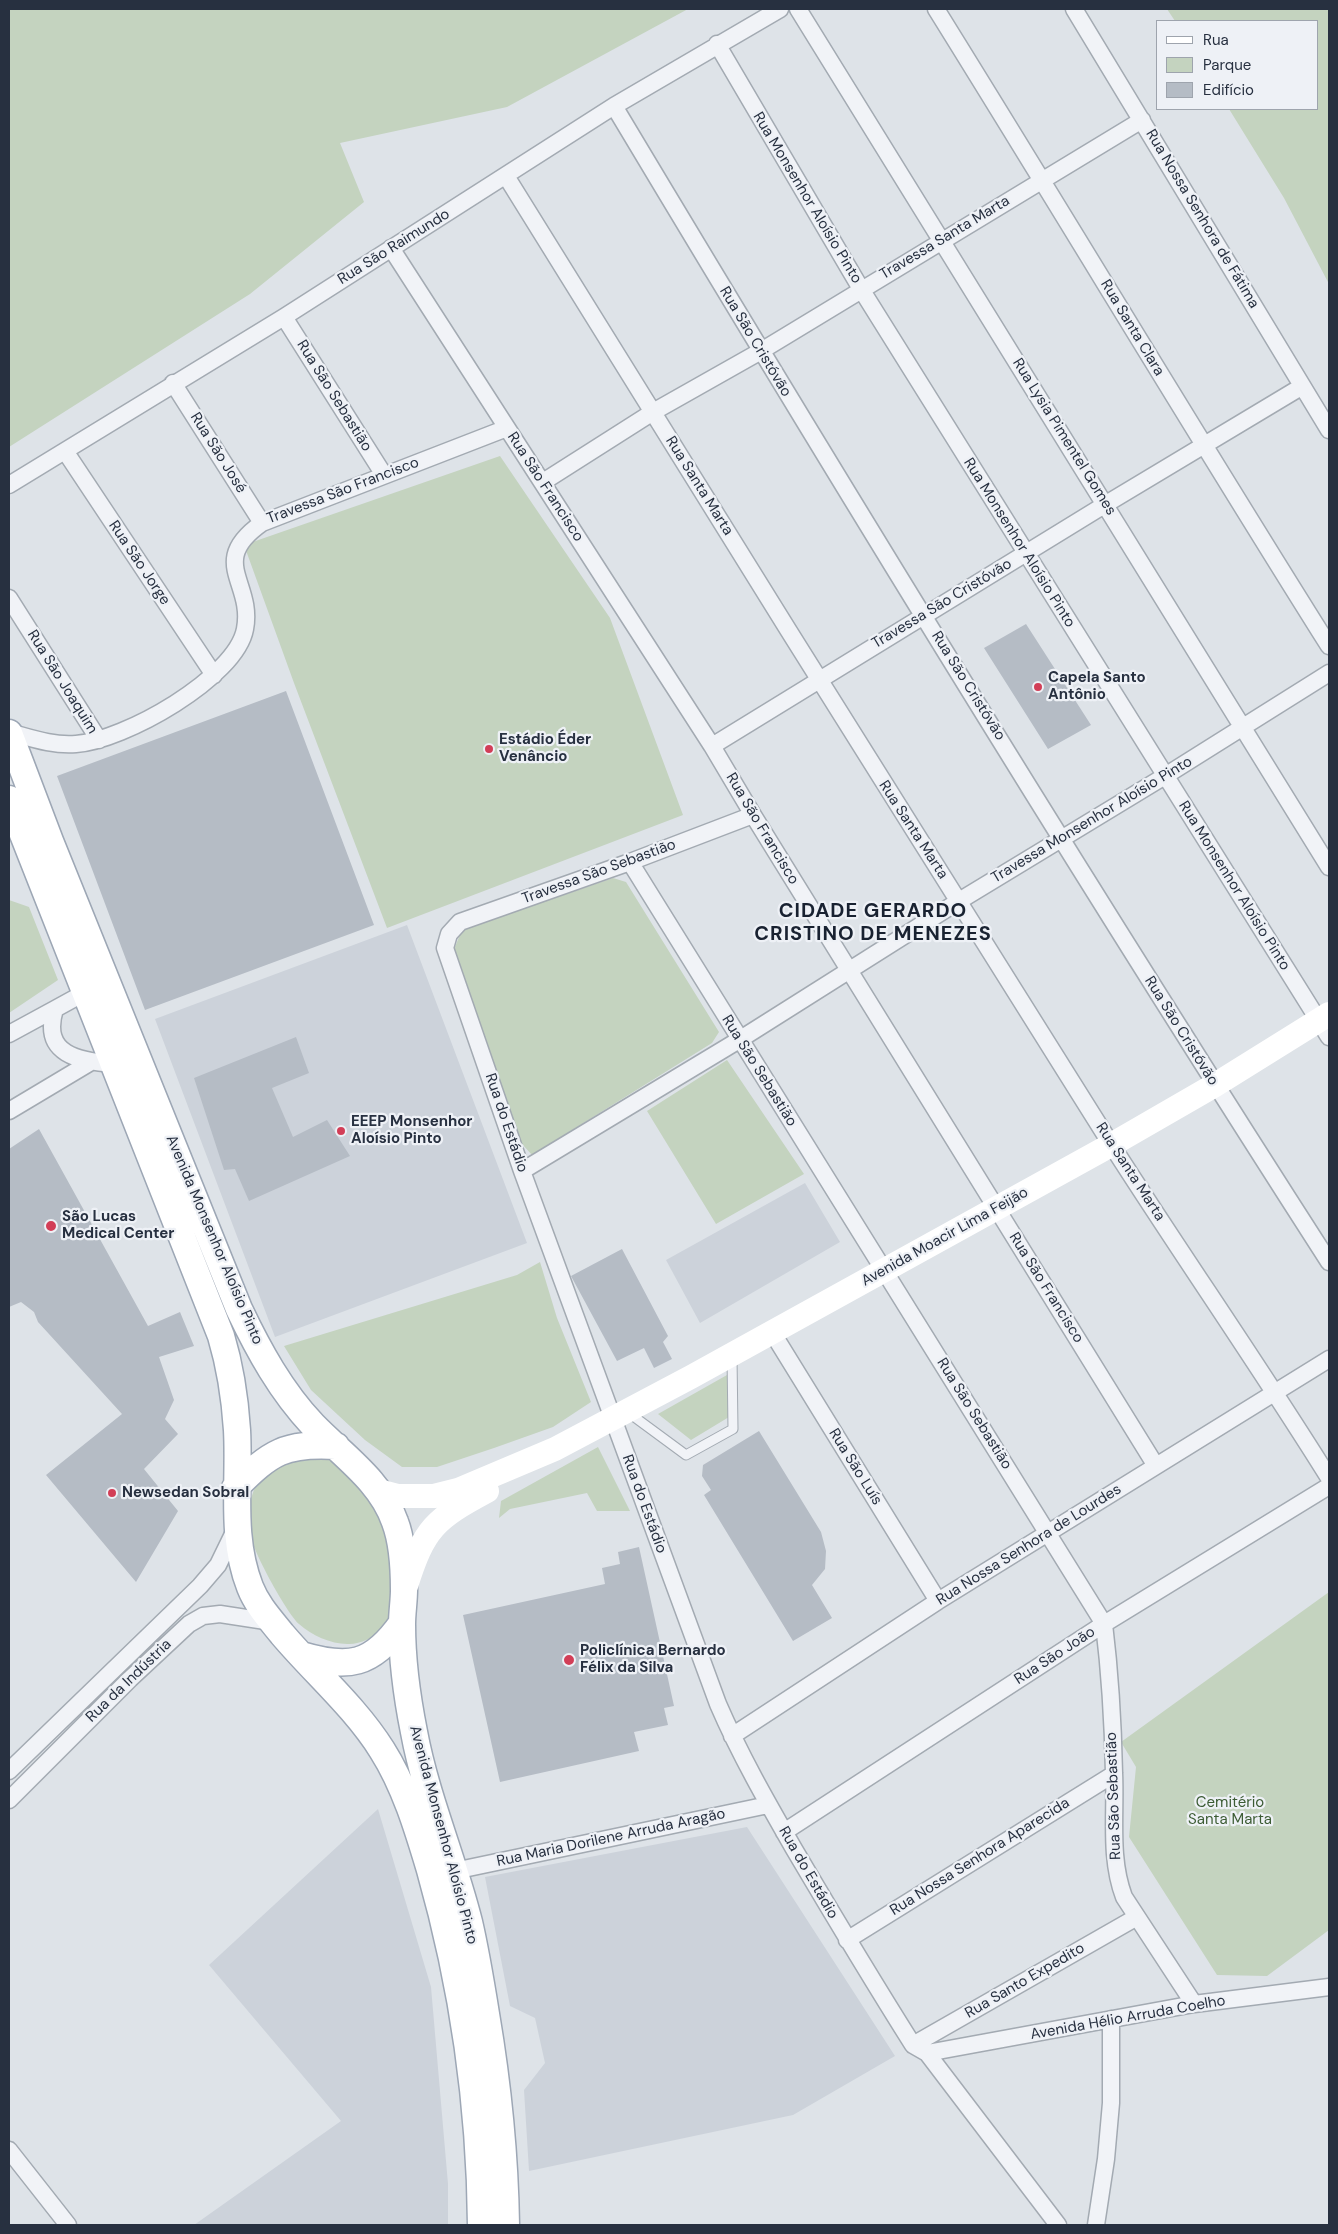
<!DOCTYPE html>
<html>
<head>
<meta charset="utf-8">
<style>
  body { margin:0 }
  #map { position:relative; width:1338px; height:2234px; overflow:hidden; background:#dee3e8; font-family:"DM Sans",sans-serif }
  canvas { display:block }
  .frame { position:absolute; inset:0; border:10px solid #273040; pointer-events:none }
  .legend { position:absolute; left:1156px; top:20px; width:162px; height:90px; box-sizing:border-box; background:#eef1f6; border:1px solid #9ea4ad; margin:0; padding:6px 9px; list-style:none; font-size:15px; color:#273040 }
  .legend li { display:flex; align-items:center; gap:10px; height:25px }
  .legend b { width:25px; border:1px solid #9ea4ad }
</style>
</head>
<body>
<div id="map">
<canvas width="1338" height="2234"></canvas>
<div class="frame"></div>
<ul class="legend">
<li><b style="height:6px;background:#fff"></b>Rua</li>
<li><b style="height:14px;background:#c4d3bf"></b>Parque</li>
<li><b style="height:14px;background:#b5bcc5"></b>Edifício</li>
</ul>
</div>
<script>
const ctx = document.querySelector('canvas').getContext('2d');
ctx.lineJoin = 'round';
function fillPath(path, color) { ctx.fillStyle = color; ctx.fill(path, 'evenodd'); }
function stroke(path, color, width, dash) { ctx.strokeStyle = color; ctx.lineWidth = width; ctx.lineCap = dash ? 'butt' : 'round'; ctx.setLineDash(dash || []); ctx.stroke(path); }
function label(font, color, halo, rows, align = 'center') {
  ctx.font = font + ' "DM Sans",sans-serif'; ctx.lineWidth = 4.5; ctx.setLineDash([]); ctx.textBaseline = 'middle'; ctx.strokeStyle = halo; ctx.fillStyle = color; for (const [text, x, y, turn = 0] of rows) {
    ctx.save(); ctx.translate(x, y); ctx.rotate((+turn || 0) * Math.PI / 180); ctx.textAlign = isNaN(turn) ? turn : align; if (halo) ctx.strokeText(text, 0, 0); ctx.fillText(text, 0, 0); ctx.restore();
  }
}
fillPath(new Path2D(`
  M407,925L527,1243L275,1337L155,1019Z
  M805,1183L840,1242L700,1323L666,1260Z
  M378,1809L431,1987L448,2184V2225H194L341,2121L209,1965Z
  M747,1827L895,2056L793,2115L529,2171L524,2090L545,2063L535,2018L510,2006L485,1877Z`), '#ccd2da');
fillPath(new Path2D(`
  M9,9H688L507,107L340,143L364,202L250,294L9,447Z
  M1167,9H1329V284L1284,198L1229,109H1317V21H1175Z
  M500,456L610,618L683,815L387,928L294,683L244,545Z
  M613,878L626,882L719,1032L712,1043L532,1155L522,1144L452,954L462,930Z
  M9,900L29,907L58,980L9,1013Z
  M727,1060L804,1174L716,1224L647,1111Z
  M540,1262L557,1318L591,1402L553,1427L494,1448L437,1467H402L365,1440L311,1390L284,1346L517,1275Z
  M727,1375L729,1417L691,1440L658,1414Z
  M598,1447L630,1511H597L587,1493L510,1509L499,1518L501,1501Z
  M294,1456H321L342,1463L375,1498L393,1557L390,1613L383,1632C372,1637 360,1645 347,1644C331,1644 311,1635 299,1624C286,1612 251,1548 249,1531C247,1514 250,1494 259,1480C264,1472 286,1462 294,1456Z
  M1329,1592V1930L1267,1976L1217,1975L1129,1837L1136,1767L1121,1742Z`), '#c4d3bf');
fillPath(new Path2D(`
  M1026,624L1091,725L1048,749L984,648Z
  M286,691L374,925L145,1010L57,776Z
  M296,1037L309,1073L272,1088L293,1137L327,1120L350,1156L249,1201L235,1169L224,1170L194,1078Z
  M39,1129L148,1326L180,1312L194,1346L159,1357L174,1400L165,1419L178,1434L144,1469L178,1511L136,1582L46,1475L122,1414L38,1322L34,1312L21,1302L9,1307V1149Z
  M622,1249L668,1336L663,1342L672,1359L654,1368L644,1348L617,1361L571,1276Z
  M759,1431L821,1532L826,1551L825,1569L812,1585L832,1618L793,1641L704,1495L711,1490L702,1476L703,1465Z
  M639,1547L674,1706L664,1708L668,1725L634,1732L639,1751L500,1782L463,1615L605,1584L602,1568L620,1564L618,1552Z`), '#b5bcc5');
const service = new Path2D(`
  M629,1413L686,1455L733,1429L732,1357`);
const minor = new Path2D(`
  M798,9L1329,867
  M936,9C1068,221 1196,435 1329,646
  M1074,9L1329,430
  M717,44L861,289L1329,1037
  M614,106C847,495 1084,881 1329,1262
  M506,176C706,498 906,821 1109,1141C1181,1254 1258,1364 1329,1478
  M391,248L712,746L753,815L1156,1466
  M284,317L384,475
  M173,383L262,523
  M65,451L214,675
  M543,482L653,412L761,351L1142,120
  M9,485L284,317L614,106L780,9
  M9,598L99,740
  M9,732C31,738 53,746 76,744C123,741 236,678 245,629C254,582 207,562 262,523L507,428
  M712,746L1106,504L1301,387
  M753,815L630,862L460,922L449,934L445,948L522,1171L718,1704C740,1755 767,1802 794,1849C833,1915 872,1980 913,2045L927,2053
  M630,862L1104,1624C1110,1673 1113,1723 1114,1773C1116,1815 1109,1857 1124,1897L1194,2004
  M86,992L55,1009C41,1055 79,1061 114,1064
  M9,1034L55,1009
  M9,1111L91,1062
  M522,1171L739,1040L959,901L1165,776L1329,673
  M772,1332L938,1601
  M732,1736L938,1601L1329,1359
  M9,1771L200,1586L218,1565L236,1528
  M9,1800L130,1679L189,1624L203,1616L220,1614L272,1622
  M784,1832L1104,1624L1329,1486
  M454,1871L768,1805
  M847,1940L1114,1774
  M913,2045L1137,1917
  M927,2053L1194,2004L1329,1987
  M927,2053L1058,2225
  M9,2150L68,2225
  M1096,2225L1106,2159L1111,2103V2019`);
const primary = new Path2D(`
  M9,733L50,841L239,1309C259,1351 281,1391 313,1425C342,1455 381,1481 395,1522C403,1543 404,1568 404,1590C404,1601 402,1613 402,1624C402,1660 407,1697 414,1732C426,1797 453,1858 469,1922C476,1952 481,1983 486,2014C498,2085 505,2154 506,2225
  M9,799L221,1336C230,1366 235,1399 237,1430C240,1483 230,1536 250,1587C257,1605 270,1619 282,1634C315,1673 355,1707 382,1750C405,1786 418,1830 430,1870C463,1986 480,2105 481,2225
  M235,1488C271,1452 284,1443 336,1446
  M301,1655C348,1669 372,1666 402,1623`);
stroke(service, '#a3aab2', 11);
stroke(minor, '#a3aab2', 19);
stroke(primary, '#9da7b5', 29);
stroke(service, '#f1f3f7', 9);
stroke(minor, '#f1f3f7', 16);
stroke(new Path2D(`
  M379,1491L398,1496H434L458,1490L555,1449L691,1377L1111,1145L1215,1085L1329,1014
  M406,1586C424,1528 435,1519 487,1491`), '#fff', 24);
stroke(primary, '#fff', 26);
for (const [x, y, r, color] of [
  [1038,687,5,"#d23e57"],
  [489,749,5,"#d23e57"],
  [341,1131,5,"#d23e57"],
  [51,1226,6,"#d23e57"],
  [112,1493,5,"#d23e57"],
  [569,1660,6,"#d23e57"]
]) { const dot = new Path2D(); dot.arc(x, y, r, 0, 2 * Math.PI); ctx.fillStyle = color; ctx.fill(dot); stroke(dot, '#eef1f6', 2); }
label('15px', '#273040', '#eef1f6', [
  ["Rua Monsenhor Aloísio Pinto",807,198,59],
  ["Rua Nossa Senhora de Fátima",1202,219,59],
  ["Travessa Santa Marta",945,238,-31],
  ["Rua São Raimundo",394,247,-32],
  ["Rua Santa Clara",1132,328,59],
  ["Rua São Cristóvão",755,342,59],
  ["Rua São Sebastião",334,396,58],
  ["Rua Lysia Pimentel Gomes",1064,437,58],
  ["Rua São José",218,453,58],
  ["Rua Santa Marta",699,486,58],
  ["Rua São Francisco",545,487,57],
  ["Travessa São Francisco",343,491,-21],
  ["Rua Monsenhor Aloísio Pinto",1019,543,58],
  ["Rua São Jorge",139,563,56],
  ["Travessa São Cristóvão",942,604,-31],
  ["Rua São Joaquim",62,682,58],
  ["Rua São Cristóvão",968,686,58],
  ["Travessa Monsenhor Aloísio Pinto",1092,820,-31],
  ["Rua São Francisco",762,829,59],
  ["Rua Santa Marta",913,830,57],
  ["Travessa São Sebastião",599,872,-20],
  ["Rua Monsenhor Aloísio Pinto",1234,886,58],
  ["Rua São Cristóvão",1181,1031,58],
  ["Rua São Sebastião",759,1071,58],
  ["Rua do Estádio",506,1123,71],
  ["Rua Santa Marta",1130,1172,57],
  ["Avenida Moacir Lima Feijão",945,1237,-29],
  ["Avenida Monsenhor Aloísio Pinto",214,1240,67],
  ["Rua São Francisco",1046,1288,58],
  ["Rua São Sebastião",974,1414,58],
  ["Rua São Luís",855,1467,58],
  ["Rua do Estádio",644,1504,70],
  ["Rua Nossa Senhora de Lourdes",1029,1545,-32],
  ["Rua São João",1055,1656,-33],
  ["Rua da Indústria",129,1681,-44],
  ["Rua São Sebastião",1114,1796,-92],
  ["Avenida Monsenhor Aloísio Pinto",443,1835,75],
  ["Rua Maria Dorilene Arruda Aragão",611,1838,-12],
  ["Rua Nossa Senhora Aparecida",980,1857,-32],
  ["Rua do Estádio",808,1873,60],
  ["Rua Santo Expedito",1025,1981,-30],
  ["Avenida Hélio Arruda Coelho",1128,2018,-10]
]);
label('bold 15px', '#273040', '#eef1f6', [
  ["Capela Santo",1048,678],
  ["Antônio",1048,695],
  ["Estádio Éder",499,740],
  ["Venâncio",499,757],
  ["EEEP Monsenhor",351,1122],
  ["Aloísio Pinto",351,1139],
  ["São Lucas",62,1217],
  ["Medical Center",62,1234],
  ["Newsedan Sobral",122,1493],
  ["Policlínica Bernardo",580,1651],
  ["Félix da Silva",580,1668]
], 'left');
label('15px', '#3c5c34', '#eef1f6', [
  ["Cemitério",1230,1803],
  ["Santa Marta",1230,1820]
]);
ctx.letterSpacing = '1px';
label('bold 20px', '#192231', '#eef1f6', [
  ["CIDADE GERARDO",873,912],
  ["CRISTINO DE MENEZES",873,935]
]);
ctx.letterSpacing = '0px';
</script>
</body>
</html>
